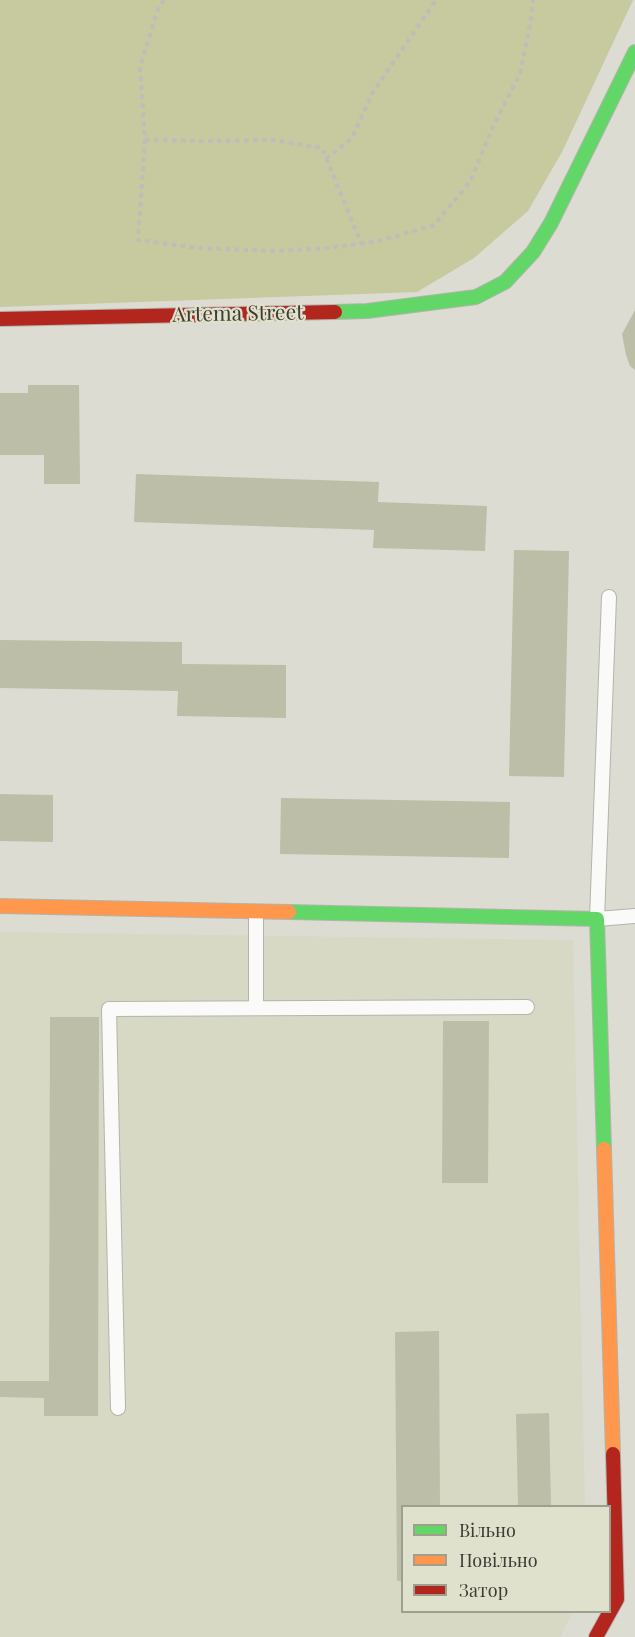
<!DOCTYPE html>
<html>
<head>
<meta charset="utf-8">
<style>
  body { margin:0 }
  #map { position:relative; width:635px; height:1637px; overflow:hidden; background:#dcdcd2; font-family:"Playfair Display",serif }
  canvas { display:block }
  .legend { position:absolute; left:401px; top:1505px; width:210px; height:108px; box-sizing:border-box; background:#e0e1cd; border:2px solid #9f9f90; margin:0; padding:8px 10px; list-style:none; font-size:18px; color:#3d3d35 }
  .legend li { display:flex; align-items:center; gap:12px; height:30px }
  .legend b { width:30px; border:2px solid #9f9f90 }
</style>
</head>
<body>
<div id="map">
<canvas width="635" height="1637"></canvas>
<ul class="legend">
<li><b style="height:8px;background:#63d668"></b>Вільно</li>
<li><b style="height:8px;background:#ff974d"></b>Повільно</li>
<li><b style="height:8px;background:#b3261e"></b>Затор</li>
</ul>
</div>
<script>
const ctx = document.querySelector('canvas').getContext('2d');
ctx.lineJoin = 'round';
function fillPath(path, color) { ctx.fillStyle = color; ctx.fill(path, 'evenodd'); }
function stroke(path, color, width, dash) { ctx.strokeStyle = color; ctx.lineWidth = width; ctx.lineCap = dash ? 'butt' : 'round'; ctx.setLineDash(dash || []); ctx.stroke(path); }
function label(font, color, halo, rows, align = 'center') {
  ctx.font = font + ' "Playfair Display",serif'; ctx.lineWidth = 4.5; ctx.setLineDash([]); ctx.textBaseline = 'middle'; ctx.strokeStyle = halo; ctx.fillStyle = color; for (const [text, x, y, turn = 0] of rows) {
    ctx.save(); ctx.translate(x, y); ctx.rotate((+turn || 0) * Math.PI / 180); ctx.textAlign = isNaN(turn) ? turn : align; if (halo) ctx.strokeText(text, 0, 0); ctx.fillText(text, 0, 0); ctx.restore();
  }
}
fillPath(new Path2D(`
  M0,932L573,940L585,1506H402V1612H573L560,1637H0Z`), '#d8d9c5');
fillPath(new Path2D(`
  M0,0H633L562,152L528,211L474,258L417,292L0,307Z`), '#c7c99f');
fillPath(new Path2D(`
  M635,310V370L630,366L626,355L622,334Z
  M28,385H79L80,484H44V455H0V393H28Z
  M136,474L379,482L378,502L487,506L485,551L373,548L374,530L134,522Z
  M514,550L569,551L564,777L509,776Z
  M0,640L182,642V664L286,665V718L177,716L178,691L0,688Z
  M0,794L53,795V842L0,841Z
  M281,798L510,802L509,858L280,854Z
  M50,1017H99L98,1416H44V1398L0,1397V1381H49Z
  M443,1021H489L488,1183H442Z
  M439,1331L440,1506H402V1581H397L395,1332Z
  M549,1413L551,1506H518L516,1414Z`), '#bdbea8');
const lane = new Path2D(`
  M609,597L597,919L635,916
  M256,1008V912
  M118,1408L109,1009L527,1007`);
const fast = new Path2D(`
  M335,312L367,311L476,297L505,282L533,252L551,223L635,52
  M289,912L597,919L604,1149`);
const slow = new Path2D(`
  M0,906L289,912
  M604,1149L613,1454`);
const jam = new Path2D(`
  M0,319L335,312
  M596,1637L617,1599L613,1454`);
stroke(lane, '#b3b4ac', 16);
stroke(fast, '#b3b4ac', 16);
stroke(slow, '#b3b4ac', 16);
stroke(jam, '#b3b4ac', 16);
stroke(new Path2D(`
  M164,0L158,9L140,67L145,140L138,240L198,248L275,251L330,248L383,240L434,225L470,182L492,129L520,74L531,20L533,0
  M145,140L210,141L274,140L322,148L361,243
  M326,159L352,138L373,92L436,0`), '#bdbdb9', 4, [4.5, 4.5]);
stroke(lane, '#fafaf8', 14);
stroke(fast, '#63d668', 14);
stroke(slow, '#ff974d', 14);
stroke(jam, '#b3261e', 14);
label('21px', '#3d3d35', '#e0e1cd', [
  ["Artema Street",238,314,-1]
]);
</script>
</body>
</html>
